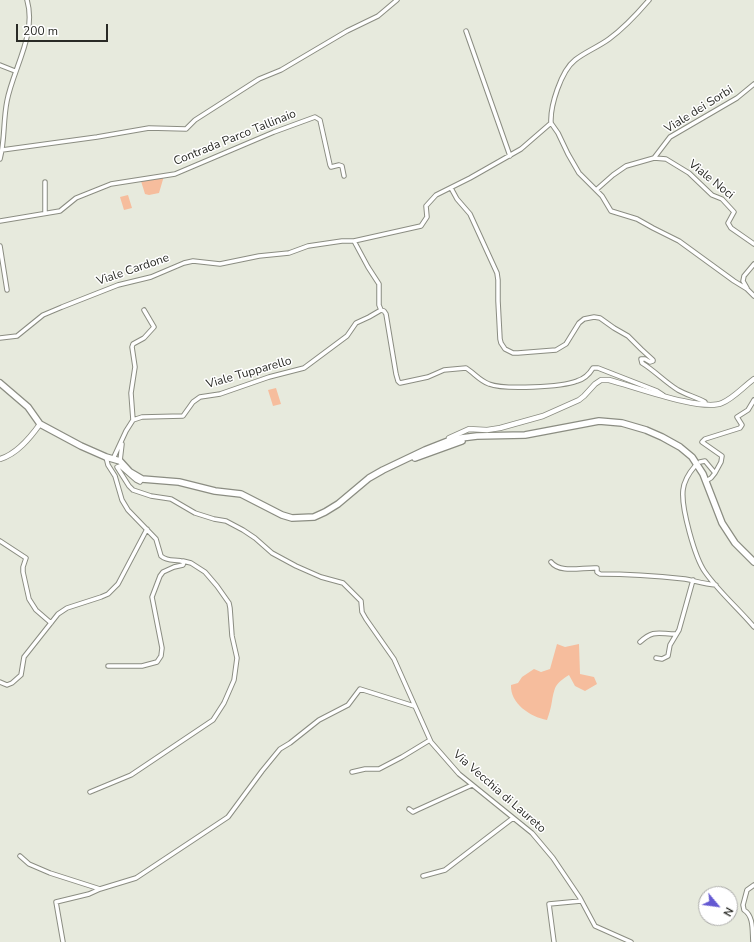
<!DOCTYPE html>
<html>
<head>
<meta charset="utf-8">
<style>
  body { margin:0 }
  #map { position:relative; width:754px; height:942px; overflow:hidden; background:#e7eadd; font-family:"Nunito Sans",sans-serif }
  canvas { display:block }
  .north { position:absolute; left:698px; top:886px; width:40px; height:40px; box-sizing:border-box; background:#fff; border:1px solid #aaaaa8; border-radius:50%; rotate:119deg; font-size:11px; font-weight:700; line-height:16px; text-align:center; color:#2a2b26 }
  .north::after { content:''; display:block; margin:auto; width:14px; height:18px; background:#6459d2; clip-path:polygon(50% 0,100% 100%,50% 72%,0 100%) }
  .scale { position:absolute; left:16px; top:24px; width:92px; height:18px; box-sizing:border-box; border:2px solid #2a2b26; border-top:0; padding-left:5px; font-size:12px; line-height:14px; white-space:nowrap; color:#2a2b26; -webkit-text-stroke:3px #fff; paint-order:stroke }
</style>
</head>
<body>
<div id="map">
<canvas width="754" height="942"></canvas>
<div class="north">N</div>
<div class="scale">200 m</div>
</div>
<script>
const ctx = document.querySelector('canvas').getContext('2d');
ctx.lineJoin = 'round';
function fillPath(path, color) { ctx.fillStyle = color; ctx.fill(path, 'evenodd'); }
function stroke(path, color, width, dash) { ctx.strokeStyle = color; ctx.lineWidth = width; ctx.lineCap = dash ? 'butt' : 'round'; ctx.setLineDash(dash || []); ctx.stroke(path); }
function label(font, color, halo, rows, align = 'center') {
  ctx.font = font + ' "Nunito Sans",sans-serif'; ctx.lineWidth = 3; ctx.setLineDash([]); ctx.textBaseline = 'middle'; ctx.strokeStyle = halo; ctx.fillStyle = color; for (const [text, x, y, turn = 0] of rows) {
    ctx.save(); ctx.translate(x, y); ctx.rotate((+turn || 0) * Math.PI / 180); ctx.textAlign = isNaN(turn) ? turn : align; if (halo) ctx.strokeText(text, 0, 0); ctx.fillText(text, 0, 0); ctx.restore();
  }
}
fillPath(new Path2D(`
  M164,176L159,193L149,195L145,194L141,181Z
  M128,195L132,208L124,210L120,197Z
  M276,388L281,404L273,406L268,390Z
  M557,644L565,647L579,644L580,674L594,677L597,684L585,691L575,686L569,675C555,684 555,686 552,701C551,708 549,714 547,720C530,717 510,703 511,685L518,683L522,677L534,669L541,672L550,669Z`), '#f6bd9d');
const minor = new Path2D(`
  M466,31L510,156
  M0,65L15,71
  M551,123L558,133L568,154L579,173L602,196L611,211L637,219L653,228L679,241L734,281L747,289L754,296
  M551,123C550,106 561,71 575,60C585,52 598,47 609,39C624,28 637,14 649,0
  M2,150L97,137L149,128L186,129L195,120L259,79L281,70L347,31L378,16L397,0
  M654,158L666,159L689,173L712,195L722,199L734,212L728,223L731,228L754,244
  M0,159C5,140 3,121 7,101C13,69 37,34 27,0
  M45,182V213
  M451,188L457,199L470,214L497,273L498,280V301L500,339L501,343L505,349L513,353H518L556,350L566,344L579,323L584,319L594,317L600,318L614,328L628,336L641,349L653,360V361L650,362L645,359H641L642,363C655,371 665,382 678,390C687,395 696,397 705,402V404
  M596,190L613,175L626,166L654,158L670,137L737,98L754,84
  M0,221L60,211L76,198L111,184L175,174L274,132L315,117L320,120L330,165L331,167L339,165L342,166L344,176
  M354,241L368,267L379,284V305L381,310L384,311L386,314L396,374L398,381L400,383L428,377L444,370L466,368C474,373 480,381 489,384C504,390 562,387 577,381C584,379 590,373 593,368H598L657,391L663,395
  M0,246L7,290
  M747,288L743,281L744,276L754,264
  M0,338L17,336L43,315L62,307L118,285L151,277L184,263L193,261L220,264L259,256L289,253L308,246L342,241H354L421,226L427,217L426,206L436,195L470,178L521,149L551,123
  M133,420L131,393L135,367L132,347L133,344L144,338L154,327L144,310
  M106,457L108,465L115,476L122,500L128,510L156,539L161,556C169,563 177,558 184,562L183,565L174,567L163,572L160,576L152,597L162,648L161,656L157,662L142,666H108
  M113,459L126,431L133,420L142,417L183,416L193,402L200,397L220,394L269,377L304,368L347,336L356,323L369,317L381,310
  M120,461L122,444
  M700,462L705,461L715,473L711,478L706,481
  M695,466C689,473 684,481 683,490C681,508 695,558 705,572C719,592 739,609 754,627
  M715,473L721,462L722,456L702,442L705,439L740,428L742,425L737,417L748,410L754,400
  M142,479L140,482L136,480L120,466L117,467L129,486L133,490L151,496L171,499L195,513L214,519L226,521L243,530L255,538L272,553L296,566L321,577L343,583L361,601L362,612L366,619L394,659L431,742L459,774L532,833L553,858L580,898L595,926L631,942
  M0,541L26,558L23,567V572L29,599L36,610L51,623
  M551,562C560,574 583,567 597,568V572L600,574C629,574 657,576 685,579C695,581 705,584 716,585
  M640,642C654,629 659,634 676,634
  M656,658L662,659L668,656L670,645L679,630L693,580
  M0,682L7,685L12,683L21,675L24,657L58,614L67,608L101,597L108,594L118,584L147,529
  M352,772L365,769H379L402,757L430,740
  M90,792L131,775L213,720L224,703L234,680L237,658L232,636L230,608L229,603L217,586L205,572L191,563L183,561
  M409,809L413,812L417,810L472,785
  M20,856L29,864L50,873L100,889
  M423,876L445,870L513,818
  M63,942L56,902L89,894L100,889L136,878L228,817L262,771L280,749L290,743L319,720L348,705L360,689L414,706
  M554,942L549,904L581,901
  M753,942C752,931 754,916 744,910L743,905L747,890L754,885`);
const tertiary = new Path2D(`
  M449,438L469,429L487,430L500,428L543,416L579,400L584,396L595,384L601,380H609C633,386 702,412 722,403C734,398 743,387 754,379
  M0,459C17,454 30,438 40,424`);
const primary = new Path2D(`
  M0,383L28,407L40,424L81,446L106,457L120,461L130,472L142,479L179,482L215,491L241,494L282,515L292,518L314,517L325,512L338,504L369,478L383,470L425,450L453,439L477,436L525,435L599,421L622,423L646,430L662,437L680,447L692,457L703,474L722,523L735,543L754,562
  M415,458L462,441`);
stroke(minor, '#8b8d82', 5.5);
stroke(tertiary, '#8b8d82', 6);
stroke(primary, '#8b8d82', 8);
stroke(minor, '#fff', 3.5);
stroke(tertiary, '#fff', 4.5);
stroke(primary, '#fff', 5.5);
label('12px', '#2a2b26', '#fff', [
  ["Viale dei Sorbi",699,110,-32],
  ["Contrada Parco Tallinaio",235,138,-22],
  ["Viale Noci",711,180,39],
  ["Viale Cardone",133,270,-19],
  ["Viale Tupparello",249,373,-16],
  ["Via Vecchia di Laureto",499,792,41]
]);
</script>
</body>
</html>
